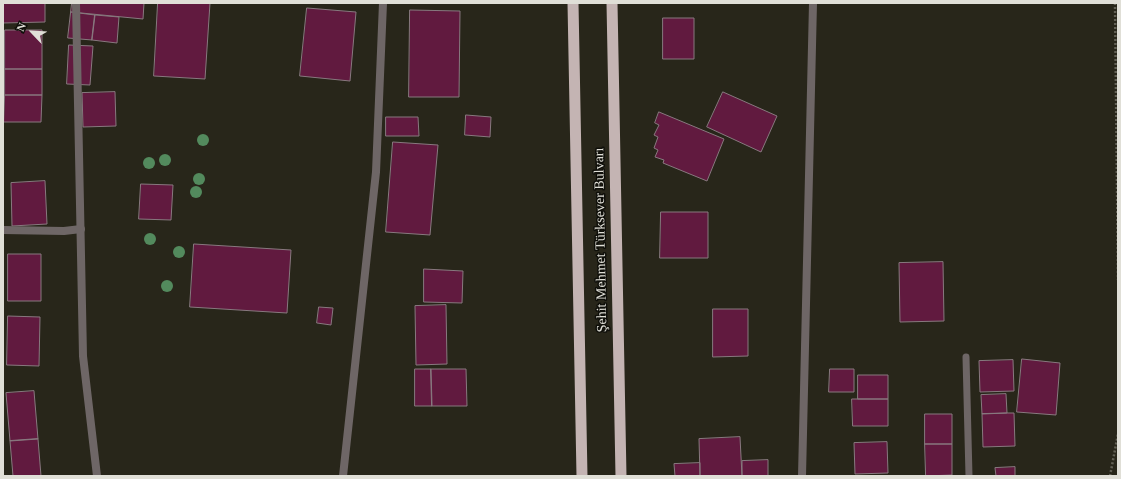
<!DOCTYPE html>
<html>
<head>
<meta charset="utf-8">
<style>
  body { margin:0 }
  #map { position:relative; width:1121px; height:479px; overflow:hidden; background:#28261a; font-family:"Times New Roman",serif }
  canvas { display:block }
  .frame { position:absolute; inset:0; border:4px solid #e0dfd7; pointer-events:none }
  .north { position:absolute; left:12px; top:12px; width:40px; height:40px; -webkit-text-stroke:3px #0f0f0a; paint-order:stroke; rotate:295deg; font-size:11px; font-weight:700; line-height:16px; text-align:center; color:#e0dfd7 }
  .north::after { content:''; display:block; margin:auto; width:14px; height:18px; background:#e0dfd7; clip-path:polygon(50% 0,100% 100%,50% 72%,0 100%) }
</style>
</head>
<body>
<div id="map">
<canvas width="1121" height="479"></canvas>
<div class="frame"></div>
<div class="north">N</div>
</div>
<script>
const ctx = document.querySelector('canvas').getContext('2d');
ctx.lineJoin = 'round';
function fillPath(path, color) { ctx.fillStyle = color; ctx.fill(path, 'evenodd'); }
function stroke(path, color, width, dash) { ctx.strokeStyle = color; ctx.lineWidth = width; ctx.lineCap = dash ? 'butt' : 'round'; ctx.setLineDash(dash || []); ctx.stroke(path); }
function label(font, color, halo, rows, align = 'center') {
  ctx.font = font + ' "Times New Roman",serif'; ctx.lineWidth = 3; ctx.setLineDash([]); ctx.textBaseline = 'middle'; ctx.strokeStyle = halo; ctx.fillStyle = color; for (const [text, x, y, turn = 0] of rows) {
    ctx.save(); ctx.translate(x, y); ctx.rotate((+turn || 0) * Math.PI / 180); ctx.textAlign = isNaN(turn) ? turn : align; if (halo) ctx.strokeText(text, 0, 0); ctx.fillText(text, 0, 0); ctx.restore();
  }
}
const building = new Path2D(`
  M3,3H45V22L3,23Z
  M72,3H144L143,19L71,12Z
  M158,3H210L205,79L154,76Z
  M307,8L356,12L350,81L300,76Z
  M410,10L460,11L459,97H409Z
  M71,12L95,15L92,40L68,38Z
  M95,15L119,17L117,43L92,40Z
  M663,18H694V59H663Z
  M5,30H42V69H5Z
  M69,45L93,46L90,85L67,84Z
  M5,69H42V95H5Z
  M115,92L116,126L83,127L82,93Z
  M723,92L777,116L761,152L707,127Z
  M5,95H42L41,122H4Z
  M659,112L724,139L707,181L663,163L664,160L655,157L658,150L654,148L658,137L654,135L659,125L655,123Z
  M466,115L491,117L490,137L465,135Z
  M386,117H418L419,136H386Z
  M393,142L438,145L430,235L386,232Z
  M45,181L47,224L12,226L11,183Z
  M141,184L173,185L171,220L139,219Z
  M661,212H708V258H660Z
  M194,244L291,250L287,313L190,307Z
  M8,254H41V301H8Z
  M943,262L944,321L900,322L899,263Z
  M424,269L463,271L462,303L424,302Z
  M446,305L447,364L416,365L415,306Z
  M319,307L333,308L331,325L317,323Z
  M713,309H748V356L713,357Z
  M8,316L40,317L39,366L7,365Z
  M1022,359L1060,363L1056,415L1017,412Z
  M1013,360L1014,391L980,392L979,361Z
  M415,369H431L432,406H415Z
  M431,369H466L467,406H432Z
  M830,369H854V392H829Z
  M858,375H888V399H858Z
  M34,391L38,439L10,441L6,393Z
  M1006,394L1007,413L982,414L981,395Z
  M852,399H888V426H853Z
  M1007,413H1014L1015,446L983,447L982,414Z
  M925,414H952V444H925Z
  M740,437L742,476H700L699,439Z
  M38,439L41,476H13L10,441Z
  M887,442L888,473L855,474L854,443Z
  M925,444H952V475L926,476Z
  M768,460V476H742V461Z
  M700,463V476H675L674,464Z
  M1015,467V476H996L995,468Z`);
fillPath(building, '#611a3f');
stroke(building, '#88797f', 1);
stroke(new Path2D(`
  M1115,3L1118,280
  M1110,476L1118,434`), '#636156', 2.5, [2, 2]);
stroke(new Path2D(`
  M966,357L969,476`), '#6e6666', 7);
stroke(new Path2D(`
  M3,230L64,231L81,229
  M343,476L376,172L383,3
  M802,476L813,3`), '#6e6666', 8);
stroke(new Path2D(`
  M76,3L83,356L97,476`), '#6e6666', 8);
stroke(new Path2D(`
  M573,3L582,476
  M612,3L621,476`), '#c4b4b3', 11);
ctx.fillStyle = '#538a5d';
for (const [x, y] of [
  [203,140],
  [165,160],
  [149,163],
  [199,179],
  [196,192],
  [150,239],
  [179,252],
  [167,286]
]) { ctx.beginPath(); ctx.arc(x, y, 6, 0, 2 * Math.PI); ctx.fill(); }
label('14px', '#e0dfd7', '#0f0f0a', [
  ["Şehit Mehmet Türksever Bulvarı",601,240,-91]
]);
</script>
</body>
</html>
